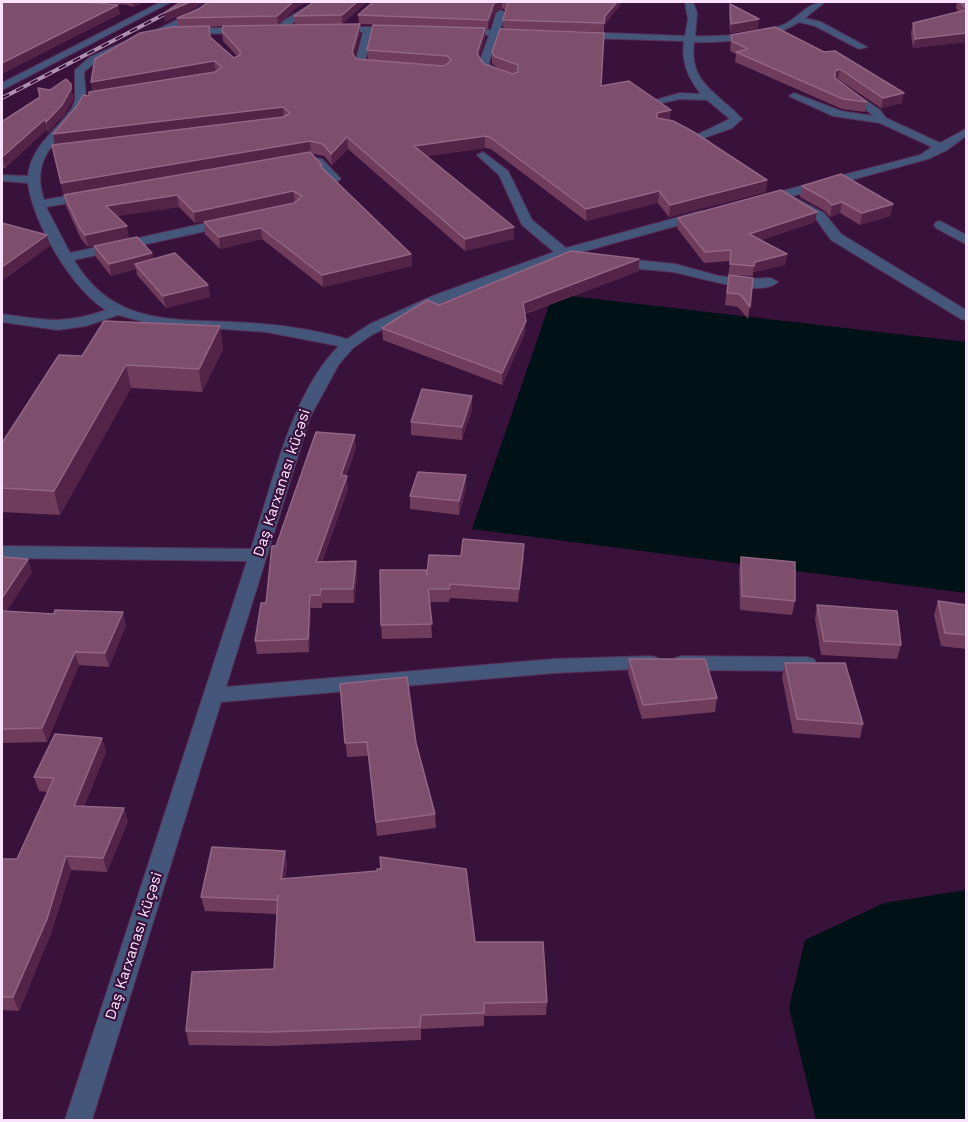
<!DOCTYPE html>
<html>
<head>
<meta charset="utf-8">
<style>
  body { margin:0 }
  #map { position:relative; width:968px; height:1122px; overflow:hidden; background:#39123c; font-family:"Work Sans",sans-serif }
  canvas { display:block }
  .frame { position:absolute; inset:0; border:3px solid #fbe2fc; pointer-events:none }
</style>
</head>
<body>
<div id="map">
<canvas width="968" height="1122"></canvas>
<div class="frame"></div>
</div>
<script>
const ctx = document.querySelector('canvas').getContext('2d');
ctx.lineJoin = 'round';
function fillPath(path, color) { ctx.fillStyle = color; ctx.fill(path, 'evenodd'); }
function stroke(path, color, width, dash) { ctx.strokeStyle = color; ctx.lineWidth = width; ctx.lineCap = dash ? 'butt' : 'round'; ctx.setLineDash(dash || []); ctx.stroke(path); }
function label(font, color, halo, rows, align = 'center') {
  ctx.font = font + ' "Work Sans",sans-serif'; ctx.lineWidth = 4.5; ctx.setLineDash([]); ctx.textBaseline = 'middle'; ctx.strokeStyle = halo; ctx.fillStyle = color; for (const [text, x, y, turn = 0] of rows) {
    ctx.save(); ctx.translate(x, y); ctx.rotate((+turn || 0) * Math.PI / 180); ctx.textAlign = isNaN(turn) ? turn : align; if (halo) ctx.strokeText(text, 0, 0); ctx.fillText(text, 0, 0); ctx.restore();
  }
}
fillPath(new Path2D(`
  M553,294L966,342V593L472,529Z
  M966,890V1120H816L789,1008L805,940L884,903Z`), '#001215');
const minor = new Path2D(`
  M161,2H171L2,90V83Z
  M208,2H217C208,12 159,41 148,34L193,12Z
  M314,2H323L290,25L286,30H280L278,28L283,21Z
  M685,2H693L697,13L695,36C718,37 764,34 785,24C799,17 808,2 825,2L805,18L821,22L867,47L859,49L815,26L799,22C776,39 722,43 694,42C688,84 719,93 742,119L732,128L704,138L717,148L711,151L690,138L730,119L707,100L680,99L653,105L648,102L680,93L701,94C688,78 681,62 684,41L581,38L576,35L581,32L685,36L688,19Z
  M501,10L506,13L500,30H524L529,33L524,36L498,35L489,63L493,68L508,74L509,76L504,79L485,72L479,63L489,35H461L456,32L461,29L491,30L496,13Z
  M332,27H395L400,30L395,33L372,32L365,62L383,65L384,67L379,70L357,67L355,63L363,32H335L332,31Z
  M185,28H245L250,31L245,34L182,33L180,31Z
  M124,42L127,43V47L97,61L84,72C84,81 87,92 85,101C83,108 78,115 73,121C50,148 32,162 44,200L87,192L93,196L87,200L46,207L70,253L229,218L235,222L229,226L74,260C115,330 181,318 251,323C283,325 315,330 347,339L370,324L435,295L554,252L522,225L499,175L477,155L483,152L508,171L532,220L566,248L701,211L707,215L705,218L578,253L581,256L579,259L563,258L555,260L445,301L373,334L353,348L339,364L310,417L226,687L554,659L651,656L658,658L661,663L658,668L554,673L221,702L92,1120H65L247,561L2,558V546L251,549C272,486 291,393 339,346L266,332L152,324L118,315L86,326L58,330L2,322V314C45,320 63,325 106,310C72,289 33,223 28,183L2,181V175L28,176C31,146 56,131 72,108L75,100V70L90,57Z
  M847,88L880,110L886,118L940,143L966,129V136L947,150L928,159L767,203H759V197L920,155L932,147L880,123L833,116L789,96L794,93L841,111L874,116L843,93V89Z
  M303,156L322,159L341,179L335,183L331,182L314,164H295L289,161Z
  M795,198L824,213L841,234L966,310V320L961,319L831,240L816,219L791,205L789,202Z
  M940,221L966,235V244L936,228L934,225L936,222Z
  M616,258L675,264L719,276L745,279L771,278L778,282C760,299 694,275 672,272C652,269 631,270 611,265L609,262Z
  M682,656L807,657L814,659L817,664L814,669L807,671L682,670L675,668L672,663L675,658Z`);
stroke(minor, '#542f57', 2);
fillPath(minor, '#45567b');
const rail = new Path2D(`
  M2,98L188,2`);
stroke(rail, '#af90b1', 4);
stroke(rail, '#39123c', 2, [8]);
fillPath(new Path2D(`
  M96,2H145L133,7L128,5Z
  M367,2L342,24L295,25L294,16Z
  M373,2H629V3H622L604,25V32L503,29V20L506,11L502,8L494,12L488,29H485V38L479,57L484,64L512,74L494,66L492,63V52L601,86L670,120L767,180L766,192L669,217L658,203L586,221L491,149L485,148L426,156L514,239L465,251L348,149L332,165L324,156L310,153L322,165V168L411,254L412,266L323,287L262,239L220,249L205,234L204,222L294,203L295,202L195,223L179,207L116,216L88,247L81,239L66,206L52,145L55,144L89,96L93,92L91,82L178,27L177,18L199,9L297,7L278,25L225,26L360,34L354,56L356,59L368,60L367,50L447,27L359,24L358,15ZM223,26L222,31L223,41L237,56L234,58L210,37L209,27Z
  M957,2H966V42L913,48L911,33L913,23L959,12L956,8Z
  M730,4L758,29L730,33L729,13Z
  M775,27L902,103L881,108L838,79H837L867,102L865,112L842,109L735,62L736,54L730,51L731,35Z
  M73,94V100L64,115L48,132L47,129L5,168H2V121H3Z
  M802,186L893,204L890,216L860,225L840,213L830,217L825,211L800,197Z
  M678,218L815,222L761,240L787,254L785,265L753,272V276L733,275L753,278L748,319L738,307L725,305L730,261L704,263L677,228Z
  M94,246L152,253L153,259L208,285L210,297L166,308L137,275L136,269L111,276L96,257Z
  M639,259V271L525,314V333L502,385L383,340L382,328L439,305Z
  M220,326L223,349L202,392L131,388L60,515L2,512V443L82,356Z
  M472,409L462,440L411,435V422Z
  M356,448L346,476L348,489L322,562L356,561L357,574L354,603H322V608H311L309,652L257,654L255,641L266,603L276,546Z
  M466,475V488L459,515L410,509V496Z
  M524,544V557L518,602L450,598L449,602H430L432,638L382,639L381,625L427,575L461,556Z
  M2,557L32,572L6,611L126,625L109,667L79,665L47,742L2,743Z
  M741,557L795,601L792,615L740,610L739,571Z
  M938,601L966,605V649L941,646L934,615Z
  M817,605L901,645L897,659L821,655L815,619Z
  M629,659L717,698L715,712L642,719L628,673Z
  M785,663L863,724L860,738L793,733L782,677Z
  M340,684L416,743L435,814L436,828L377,836L368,756L347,757Z
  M102,738L106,752L84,806L128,821L107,872L71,870L51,933L19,1011L2,1010V859H17L48,792L39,791L34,777Z
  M285,851L287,865L285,878L475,942L547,1002L546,1015L484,1016V1026L421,1029V1040L271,1046L189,1045L186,1031L274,969L277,914L205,911L201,897Z`), '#703c5c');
fillPath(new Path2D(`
  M132,2H145L133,7Z
  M190,2H205L192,10L165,22L164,13Z
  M293,2H310L297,7L278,25L277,16Z
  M357,2H367L342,24V15Z
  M498,2H502V8L494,12L488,29V20L494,3Z
  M617,2H622V3L604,26L605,16Z
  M118,5L120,14L2,74V63Z
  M759,19L758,29L730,33L731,24Z
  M360,24V34L353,62L352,52Z
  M485,28V38L477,64V54Z
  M966,33V42L913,48L915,39Z
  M214,61L216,72L93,92L91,82Z
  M840,69L838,79L833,81L835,71Z
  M71,84L73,100L64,115L48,132L46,122Z
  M904,93L902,103L881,108L883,98Z
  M283,107L284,118L55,145L53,134Z
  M671,110L670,121L656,124L657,113Z
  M45,119L47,129L5,168L2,157Z
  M485,136V148L414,157V146Z
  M347,137L348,149L332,165L331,154Z
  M310,141L311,153L63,194L61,183Z
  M767,180L766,192L669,217L670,205Z
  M293,191L295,202L195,223L194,212Z
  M659,191L658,203L586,221V209Z
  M177,195L179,207L109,217L106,206Z
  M842,202L840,213L830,217L832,205Z
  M893,204L890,216L860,225L862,213Z
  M817,212L815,222L748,244L749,234Z
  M127,226L129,238L88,247L85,235Z
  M514,227V239L465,251V239Z
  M261,228L262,239L220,249L219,237Z
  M47,235L50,246L2,281V267Z
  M152,253L154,264H135L136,269L111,276L109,264Z
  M411,254L412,266L323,287L322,275Z
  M787,254L785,265L753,272L755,262Z
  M639,259V271L523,314V303Z
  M208,285L210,297L166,308L163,296Z
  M526,321L525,333L502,385V373Z
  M220,326L223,349L202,392L199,369Z
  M126,365L131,388L60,515L54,491Z
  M472,396V409L462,440V427Z
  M355,435L356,448L342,488L341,475Z
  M466,475V488L459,515V501Z
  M347,476L348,489L317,576L316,562Z
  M524,544V557L518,602L519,589Z
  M28,559L32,572L2,619V598Z
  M356,561L357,574L354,603L353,589Z
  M310,595L311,608L309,652L308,639Z
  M123,612L126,625L109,667L105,653Z
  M75,652L79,665L47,742L42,728Z
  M102,738L106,752L78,820L74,806Z
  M124,808L128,821L107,872L103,858Z
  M285,851L287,865L283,893L281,879Z
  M66,856L71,870L51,933L19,1011L13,997Z`), '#532448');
const building = new Path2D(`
  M2,2H87L118,5L2,63Z
  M178,2H190L164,13L179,3Z
  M209,2H293L277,16L177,18L199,9Z
  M314,2H357L342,15L294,16Z
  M373,2H498L494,3L488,20L358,15Z
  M506,2H617L605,16L604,23L503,20L508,3Z
  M960,2H966V8Z
  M730,4L759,19L731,24Z
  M966,10V33L915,39L913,23Z
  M360,24L352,52L356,59L444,66L451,61L448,56L367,50L373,25L485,28L477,54L484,64L513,74L518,72V65L494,56L492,52L500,29L604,33L601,86L629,81L671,110L657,113V118L673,121L692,131L767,180L670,205L659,191L586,209L491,138L485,136L414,146L514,227L465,239L347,137L331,154L323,144L310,141L61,183L52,145L283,117L290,113L283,107L53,134L77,106L83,95L89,96V92L215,72L222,67L214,61L91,82L95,59L140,33L172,27L209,26L210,37L234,58L240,55V51L222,31L223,26Z
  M775,27L824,52L835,51L904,93L883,98L840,69L835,71V78L867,102L843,99L736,52L748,49L732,41L731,35Z
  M66,79L71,84V89L62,105L46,122L45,119L2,157V121H3L40,97L38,88L50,90Z
  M310,152L322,165L320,166L411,254L322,275L261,228L219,237L204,222L294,203L302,196L293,191L194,212L177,195L106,206L127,226L85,235L79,227L64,195Z
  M841,174L893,204L862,213L842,202L832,205L827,200L802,186Z
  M781,190L817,212L749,234L787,254L755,262L754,266L730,264L731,250L705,252L678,218Z
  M2,223L47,235L2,267Z
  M137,237L152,253L109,264L94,246Z
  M571,251L639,259L523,303L526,321L502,373L382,328L427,300L439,305Z
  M175,253L208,285L163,296L135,264Z
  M729,275L753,278L750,307L740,294L727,293Z
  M104,321L220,326L199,369L126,365L54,491L2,488V443L59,355L82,356Z
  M422,389L472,396L462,427L411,422Z
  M316,432L355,435L341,475L347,476L316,562L356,561L353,589H321L320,595H310L308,639L255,641L261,603H266L272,546H276Z
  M418,472L466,475L459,501L410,496Z
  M463,539L524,544L519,589L450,584L449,589H428L432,624L381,625L380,570H426L427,575L429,555L461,556Z
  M2,557L28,559L2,598Z
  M741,557L795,562V601L742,596Z
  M938,601L966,605V635L945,633Z
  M817,605L897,611L901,645L824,641Z
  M55,610L123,612L105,653L75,652L42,728L2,729V611L54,614Z
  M629,659H705L717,698L643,705Z
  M785,663H845L863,724L797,719Z
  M407,677L416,743L435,814L376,822L367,742L345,743L340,684Z
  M55,734L102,738L74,806L124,808L103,858L66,856L47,919L13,997H2V859H17L54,778L34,777Z
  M212,847L285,851L281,879L377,871V869H381L380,857L466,869L475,942H543L547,1002L484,1003V1013L421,1015L420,1027L269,1032L186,1031L192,972L274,969L278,895L277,900L201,897Z`);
fillPath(building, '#7e4e6d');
stroke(building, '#926584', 1.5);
label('15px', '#fbe2fc', '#39123c', [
  ["Daş Karxanası küçəsi",282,483,-72],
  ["Daş Karxanası küçəsi",134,946,-72]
]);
</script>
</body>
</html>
